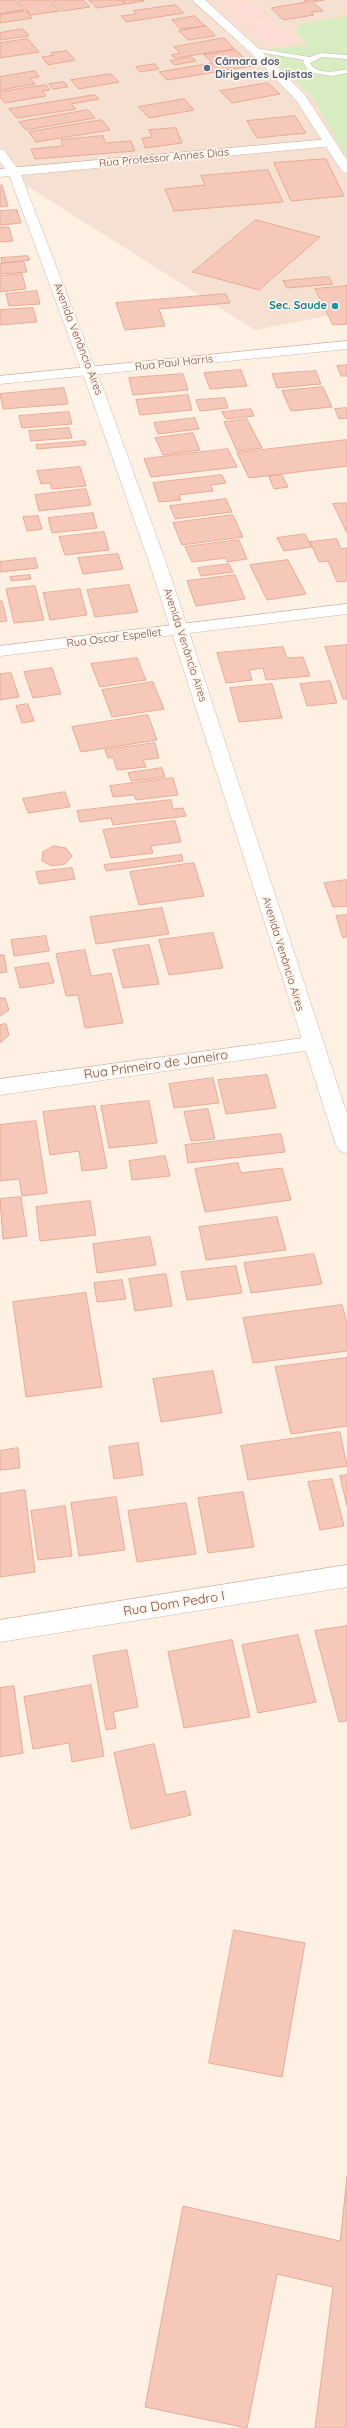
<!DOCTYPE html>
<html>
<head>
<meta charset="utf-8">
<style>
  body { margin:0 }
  canvas { display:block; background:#fef0e3 }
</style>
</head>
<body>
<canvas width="347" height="2428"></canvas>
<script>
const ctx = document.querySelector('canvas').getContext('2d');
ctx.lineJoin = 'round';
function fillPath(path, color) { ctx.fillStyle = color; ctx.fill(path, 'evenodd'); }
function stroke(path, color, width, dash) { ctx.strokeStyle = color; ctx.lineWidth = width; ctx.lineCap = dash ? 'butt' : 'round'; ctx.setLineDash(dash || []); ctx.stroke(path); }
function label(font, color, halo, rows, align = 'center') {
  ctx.font = font + ' Quicksand,sans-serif'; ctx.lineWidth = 3.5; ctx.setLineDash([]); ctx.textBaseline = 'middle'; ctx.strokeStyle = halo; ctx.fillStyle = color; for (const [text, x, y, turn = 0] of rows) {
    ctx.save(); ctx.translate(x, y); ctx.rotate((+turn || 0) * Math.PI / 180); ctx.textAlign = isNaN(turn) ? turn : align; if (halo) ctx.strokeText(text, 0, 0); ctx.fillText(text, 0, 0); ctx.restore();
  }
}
fillPath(new Path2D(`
  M0,0H347V312L255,330L0,169Z`), '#f6e0d1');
fillPath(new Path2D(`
  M218,0H248L297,42L271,46Z`), '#ffdcd6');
fillPath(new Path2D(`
  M347,16V158L312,96L262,50L308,45L296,31L300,24Z`), '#d8ecc1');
const building = new Path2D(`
  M0,0H15L24,10L0,14Z
  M18,0H50L60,11L31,15Z
  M53,0H83L90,7L63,11Z
  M89,0H121L125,4L97,8Z
  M123,0H143L144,1L126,4Z
  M304,0H324L313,2L323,11L311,12L314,15L283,20L271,8L307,2Z
  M176,5L184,13L126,22L121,16L136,14L133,11Z
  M26,11L32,18L0,23V15Z
  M195,16L205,26L180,29L172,20Z
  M206,26L215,36L188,40L179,31Z
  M23,29L29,36L0,40V33Z
  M224,38L234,49L175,58L171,55L180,53L174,47Z
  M28,39L39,52L0,58V43Z
  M236,50L252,66L167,80L159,72L212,63L204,55Z
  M67,51L75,60L48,65L42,57L54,55L51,53Z
  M192,57L196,61L174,65L170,61Z
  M155,64L159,69L140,72L136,67Z
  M35,71L39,77L30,78L35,84L0,90V77Z
  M111,74L119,82L79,89L71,80Z
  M64,82L68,87L53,89L49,84Z
  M268,83L280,94L232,103L220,91Z
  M46,85L50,90L42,91L46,96L5,103L0,97V92Z
  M95,95L99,99L71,104L76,109L17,118L9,109Z
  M184,99L194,110L149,118L139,107Z
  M88,110L95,118L26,130L19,122Z
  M295,116L306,133L257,138L247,121Z
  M102,120L110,130L36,142L29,132Z
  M176,128L182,143L145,148L142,138L152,137L149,130Z
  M103,136L105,143L131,141L135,151L35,159L31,149L63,146L61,140Z
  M326,159L344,196L291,201L274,163Z
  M268,170L283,202L174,211L165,189L205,185L201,176Z
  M2,185L8,206L0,207V186Z
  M17,210L21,223L0,225V211Z
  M256,220L320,237L259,290L193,272Z
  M0,227H9L13,241L0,242Z
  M28,256L30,260L2,263L1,258Z
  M24,262L27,272L0,274V264Z
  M22,274L26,289L0,292V276Z
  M329,277L333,284L287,288L283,281Z
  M347,286V324L333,325L315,289Z
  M37,291L40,304L9,306L6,294Z
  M226,294L230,303L159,309L165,326L125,330L116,303Z
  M33,308L37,322L0,325V310Z
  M347,365V376H341L337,366Z
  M241,370L247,386L210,389L204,373Z
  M316,371L321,384L277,388L272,374Z
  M183,374L188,390L133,395L129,378Z
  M323,387L332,407L291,411L282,391Z
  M64,388L68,404L3,409L0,394Z
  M188,395L192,410L140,415L136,400Z
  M225,398L228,408L200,411L196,400Z
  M347,408V418L339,419L335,409Z
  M251,409L254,416L226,419L222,412Z
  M69,412L72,424L22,428L19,416Z
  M195,418L199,429L158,434L154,423Z
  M247,419L262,448L237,451L224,422Z
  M69,428L72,438L31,441L29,431Z
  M193,433L200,450L163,455L155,438Z
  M347,440V466L249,478L237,453Z
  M85,441L86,445L37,449L36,445Z
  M228,449L237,467L151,477L144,459Z
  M80,467L86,486L52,489L50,483L41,484L37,471Z
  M222,475L226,483L211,485L213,491L179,495L181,500L159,502L153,483Z
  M282,475L288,487L274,489L269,477Z
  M86,489L91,505L39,511L35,495Z
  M226,499L232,512L175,519L170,506Z
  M347,503V533L333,504Z
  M93,513L97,528L52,533L48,518Z
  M233,515L243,537L182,545L173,523Z
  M38,516L42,529L27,531L23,517Z
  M104,532L109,550L65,555L59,537Z
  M305,534L312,547L284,551L277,538Z
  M337,539L341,549L347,548V581L337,582L328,561L319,562L310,542Z
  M239,540L247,559L227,562L226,558L192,562L185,547Z
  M118,554L123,569L83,574L78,558Z
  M35,558L38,568L0,572V562Z
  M288,560L306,594L267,600L250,565Z
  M229,564L233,572L201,576L198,568Z
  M30,575L31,579L11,581L10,577Z
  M235,575L245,599L196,606L187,581Z
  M129,585L138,612L95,617L87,590Z
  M35,586L44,620L14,623L6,589Z
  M80,589L87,615L50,620L43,593Z
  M0,601H2L7,621L0,622Z
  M347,645V699H343L325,647Z
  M283,647L287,658L303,657L310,676L266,680L263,668L249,670L252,680L226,683L217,653Z
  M137,658L146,680L100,687L91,664Z
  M52,668L61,694L33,698L24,672Z
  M11,673L19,697L0,700V674Z
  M330,681L337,703L307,706L300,684Z
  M153,682L164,709L112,717L102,690Z
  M272,684L282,718L239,722L230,688Z
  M28,704L34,721L22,723L16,706Z
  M148,715L157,740L81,752L72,727Z
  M155,743L159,758L143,760L146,767L117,770L113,757L108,758L105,750Z
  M162,768L165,777L131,781L128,773Z
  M173,778L178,795L136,800L134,795L113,797L110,786Z
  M65,792L70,807L28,813L23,799Z
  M171,800L173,809L183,808L186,816L113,825L111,818L80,822L77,811Z
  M175,821L181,842L151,846L153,853L111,858L103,830Z
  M54,846L66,848L72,856L65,864L52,866L42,861L43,852Z
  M182,855L183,861L106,871L104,865Z
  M194,863L204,896L139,905L130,872Z
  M72,868L75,879L39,884L36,872Z
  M347,880V906L333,907L324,883Z
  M162,908L169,934L96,944L90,917Z
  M347,915V937L343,938L336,916Z
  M213,933L223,968L169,975L159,940Z
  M46,936L49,951L14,956L11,940Z
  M149,945L159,984L123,988L113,950Z
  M85,950L91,976L111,973L123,1023L85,1028L78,995L66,996L56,954Z
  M0,955H4L7,972L0,973Z
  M49,963L54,983L20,988L15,968Z
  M0,998H5L9,1010L0,1016Z
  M6,1024L9,1035L0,1043V1025Z
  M267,1075L276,1108L226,1114L218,1080Z
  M213,1078L219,1103L174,1108L169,1084Z
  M149,1101L157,1143L109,1148L101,1106Z
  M95,1106L107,1168L82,1171L79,1151L50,1155L43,1112Z
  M208,1109L215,1139L191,1141L184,1112Z
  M36,1121L47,1193L22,1196L19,1179L0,1181V1125Z
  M281,1134L285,1152L188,1163L185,1145Z
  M165,1156L170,1176L132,1180L129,1161Z
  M238,1163L241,1173L282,1168L291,1200L205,1212L195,1169Z
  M21,1197L27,1236L3,1239L0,1199Z
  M90,1201L96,1235L40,1241L36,1207Z
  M277,1217L286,1250L206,1260L199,1227Z
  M150,1237L156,1265L97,1273L93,1244Z
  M314,1254L322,1284L251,1293L244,1263Z
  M236,1266L242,1293L187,1300L181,1272Z
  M166,1274L172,1306L135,1311L129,1279Z
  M122,1280L126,1299L97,1302L94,1283Z
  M86,1293L102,1387L26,1397L13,1302Z
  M342,1305L347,1323V1351L253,1363L243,1318Z
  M347,1358V1426L291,1434L275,1367Z
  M213,1371L222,1413L161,1422L153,1379Z
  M340,1432L347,1466L248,1480L241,1446Z
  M138,1443L143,1475L114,1479L109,1447Z
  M18,1448L20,1468L0,1470V1451Z
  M347,1475V1506L340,1476Z
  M332,1479L344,1526L320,1530L308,1482Z
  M25,1490L35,1572L0,1577V1494Z
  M243,1492L254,1547L208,1553L198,1498Z
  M116,1497L125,1550L79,1556L71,1503Z
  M186,1503L196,1554L137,1562L128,1511Z
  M65,1506L72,1556L38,1560L31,1511Z
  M347,1626V1721L339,1722L315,1631Z
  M298,1635L316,1702L258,1713L242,1645Z
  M232,1640L250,1717L184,1728L168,1652Z
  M127,1650L138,1707L113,1712L116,1728L106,1730L93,1656Z
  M91,1685L104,1756L72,1762L69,1743L33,1749L24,1697Z
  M14,1686L23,1753L0,1757V1688Z
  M154,1744L166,1795L185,1791L191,1815L131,1829L114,1753Z
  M234,1930L305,1943L282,2077L209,2063Z
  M347,2177V2428H315L333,2287L277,2274L247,2428L145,2407L183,2206L340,2241Z`);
fillPath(building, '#f5c8b9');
stroke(building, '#e8ab98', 1);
const service = new Path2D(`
  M254,48L310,57L321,53L347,55V59L322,57L310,63C316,75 336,72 347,69V73L332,76L314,73L280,79V77L308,70L303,62L304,60L252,51L251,50Z`);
const minor = new Path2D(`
  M329,139L333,140L335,143L333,146L0,177V169Z
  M347,341V349L0,384V376Z
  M347,604V614L0,656V646Z
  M311,1037L318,1039L321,1044L318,1049L0,1095V1079Z
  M347,1565V1587L0,1642V1620Z`);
const tertiary = new Path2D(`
  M0,149L4,150L20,172L107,399L169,571L347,1114V1153L339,1151L336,1145L152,571L92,399L8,172L0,162Z`);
const secondary = new Path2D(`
  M192,0H205L258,48L305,95L347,160V174L341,170L296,100L250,52Z`);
stroke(service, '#d2b7ab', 1);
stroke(minor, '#d2b7ab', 1);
stroke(tertiary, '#d2b7ab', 1);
stroke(secondary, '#d5b6a9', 1);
fillPath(service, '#fff');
fillPath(minor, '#fff');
fillPath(tertiary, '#fff');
fillPath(secondary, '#fff');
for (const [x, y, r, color] of [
  [207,68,4,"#5c6f8a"],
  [335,306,4,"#0f9aa8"]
]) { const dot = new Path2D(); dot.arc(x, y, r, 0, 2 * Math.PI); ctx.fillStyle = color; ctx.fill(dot); stroke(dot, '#fff4eb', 1.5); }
label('bold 11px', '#4e5e75', '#fff4eb', [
  ["Câmara dos",215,62],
  ["Dirigentes Lojistas",215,75]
], 'left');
label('11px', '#775247', '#fff4eb', [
  ["Rua Professor Annes Dias",164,158,-5],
  ["Avenida Venâncio Aires",78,339,69],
  ["Rua Paul Harris",174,363,-6],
  ["Rua Oscar Espellet",114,638,-7],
  ["Avenida Venâncio Aires",185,645,72],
  ["Avenida Venâncio Aires",283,954,73]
]);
label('bold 11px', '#0d838f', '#fff4eb', [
  ["Sec. Saude",327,306]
], 'right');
label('13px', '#775247', '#fff4eb', [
  ["Rua Primeiro de Janeiro",156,1065,-8],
  ["Rua Dom Pedro I",174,1604,-9]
]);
</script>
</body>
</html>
